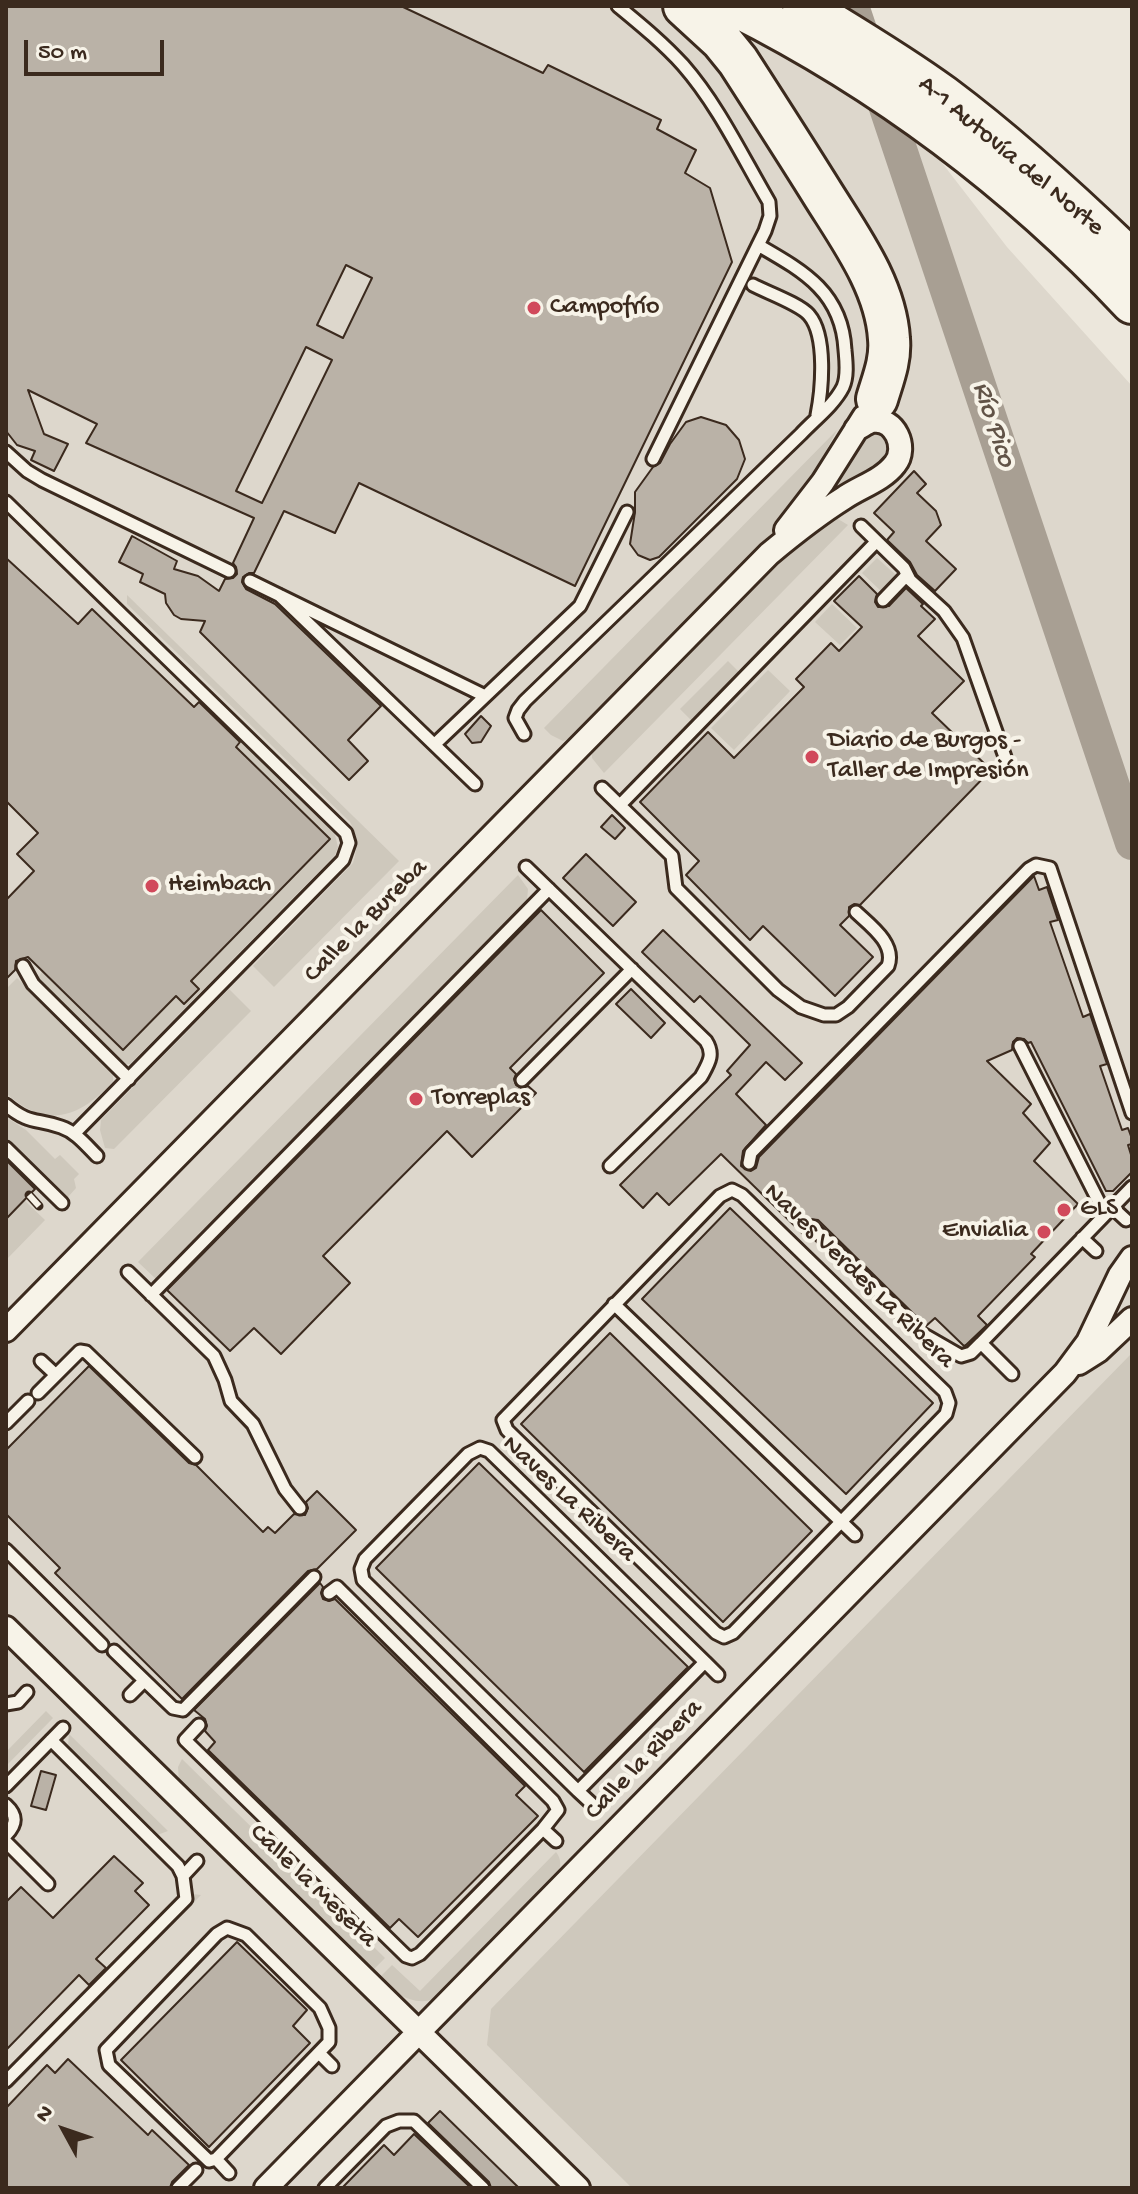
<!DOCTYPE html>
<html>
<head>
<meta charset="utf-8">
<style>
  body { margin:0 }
  #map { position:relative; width:1138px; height:2194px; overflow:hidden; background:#ece7dc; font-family:"Gochi Hand",sans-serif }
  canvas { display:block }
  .frame { position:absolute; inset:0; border:8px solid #3b2a1e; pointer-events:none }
  .north { position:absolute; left:24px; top:2090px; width:80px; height:80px; -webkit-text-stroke:6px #f7f3e8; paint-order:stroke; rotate:310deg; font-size:22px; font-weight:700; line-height:32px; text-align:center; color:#3b2a1e }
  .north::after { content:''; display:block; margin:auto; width:28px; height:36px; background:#3b2a1e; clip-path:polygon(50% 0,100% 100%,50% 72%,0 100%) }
  .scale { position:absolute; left:24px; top:40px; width:140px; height:36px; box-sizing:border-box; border:4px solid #3b2a1e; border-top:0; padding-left:10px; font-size:24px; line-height:28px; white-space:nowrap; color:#3b2a1e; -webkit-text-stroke:6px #f7f3e8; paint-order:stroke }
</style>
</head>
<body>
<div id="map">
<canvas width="1138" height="2194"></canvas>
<div class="frame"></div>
<div class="north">N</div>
<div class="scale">50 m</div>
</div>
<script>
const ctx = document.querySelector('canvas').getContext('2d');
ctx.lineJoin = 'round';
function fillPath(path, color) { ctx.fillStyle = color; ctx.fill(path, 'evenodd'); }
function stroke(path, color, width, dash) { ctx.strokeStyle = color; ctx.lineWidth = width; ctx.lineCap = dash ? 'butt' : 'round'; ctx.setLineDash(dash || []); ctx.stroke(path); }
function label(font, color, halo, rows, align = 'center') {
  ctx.font = font + ' "Gochi Hand",sans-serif'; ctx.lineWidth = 8; ctx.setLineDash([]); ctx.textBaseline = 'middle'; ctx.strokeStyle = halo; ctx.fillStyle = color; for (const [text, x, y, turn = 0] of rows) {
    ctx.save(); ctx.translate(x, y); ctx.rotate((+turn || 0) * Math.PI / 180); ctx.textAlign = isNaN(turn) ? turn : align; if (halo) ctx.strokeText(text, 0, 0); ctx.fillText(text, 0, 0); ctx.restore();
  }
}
fillPath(new Path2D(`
  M6,6H821L1007,247L1132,386V2188H6Z`), '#ddd7cc');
fillPath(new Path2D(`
  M837,430L801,496L773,532L570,738L563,741L551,735L544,728Z
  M873,432L882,435L888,445L882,460L814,507L861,439Z
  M838,519L848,525L604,773L592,758V749L775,559L829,520Z
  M877,558L896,575L881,591L862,573Z
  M127,595L399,861L274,987L253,966L353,863C358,847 358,836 350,822L127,604Z
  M832,604L857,628L840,645L815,622Z
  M728,661L739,672L691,720L680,709Z
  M768,670L790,691L734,750L711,728Z
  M241,741L334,831L338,847L335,855L130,1064H122L37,981L42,971L123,1050L330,840L236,747Z
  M518,875L528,889L527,900L156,1279L138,1262Z
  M17,978L113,1073V1081C80,1118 46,1130 6,1093V989Z
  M229,989L251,1011L114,1149L105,1148L100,1130L101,1120Z
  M6,1117L26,1130L55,1159L60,1155L79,1174L74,1179L76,1188L68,1197L6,1137Z
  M24,1200L45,1220L6,1260V1219Z
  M1132,1353V2188H632L487,2045L491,2009Z
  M46,1711L53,1718L6,1766V1752Z
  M69,1734L168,1831L157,1835L68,1746Z
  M182,1759L385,1958L372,1971L179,1782L178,1767Z
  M556,1852C561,1858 562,1867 557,1874L432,2000C410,2005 395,1993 379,1978L392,1965L420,1991Z
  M193,1894L201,1895L6,2094V2088L191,1900Z`), '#cec8bc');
stroke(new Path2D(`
  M852,6L1132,843`), '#a89f93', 34);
const building = new Path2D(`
  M6,6H401L543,73L548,65L661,120L657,129L696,150L685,173L710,188L732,262L575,586L359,483L335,533L284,511L254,573H249L243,577L242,582L246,589L275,604L381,706L348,740L368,761L349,780L200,632L205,621L181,619L174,615L166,603L165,594L140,582L143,574L119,562L132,536L177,561L174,569L198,576L219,591L225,579L233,578L237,574L236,567L233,563L254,518L86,443L97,424L28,390L44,434L68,444L54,471L31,460L35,451L17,445L6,431ZM346,265L372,278L343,338L317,325ZM306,347L332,360L262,503L236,491Z
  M701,417L726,425L739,440L745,459L737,479L659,557L650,560L638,555L630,544L635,512V492L653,467L660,463L670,444L686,422Z
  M914,471L926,484L917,493L936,511L941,525L926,541L956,569L935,591L917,575L910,562L887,540L894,532L874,513Z
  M6,558L78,624L92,609L194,707L199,702L240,742L236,747L330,839L191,981L199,989L184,1004L176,996L123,1050L28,957L16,961L15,970L6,979V900L34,871L17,854L38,833L6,801Z
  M859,576L877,594L875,602L878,607L889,606L906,588L923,604L921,606L935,619L918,636L964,681L932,713L991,770L860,905L854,904L849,907V916L840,925L873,957L835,996L763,926L750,940L686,875L699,861L640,802L708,732L734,758L804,687L796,679L831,643L839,651L862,627L834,601Z
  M481,716L491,726L481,742L472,743L465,734Z
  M612,815L625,828L615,839L601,827Z
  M586,854L636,902L613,926L563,878Z
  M1034,876L1039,890L1047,887L1058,920L1050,922L1083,1017L1090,1014L1107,1064L1100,1066L1122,1130L1128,1128L1132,1139V1144L1128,1145L1132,1158V1172L1113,1191H1106L1031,1042L1028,1043L1024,1039L1017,1038L1013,1042L1012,1050L987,1061L1031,1104L1023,1113L1050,1143L1034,1161L1078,1204L1031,1254L1035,1257L978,1316L987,1325L966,1345L964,1346L935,1318L926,1326L818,1220L810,1219L805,1222L804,1235L721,1154L669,1205L657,1193L643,1208L620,1185L731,1075L727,1071L750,1045L700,996L694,1002L642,952L663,930L802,1063L785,1080L766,1062L736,1094L766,1125L743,1151L741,1166L751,1171L756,1168L759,1157Z
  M541,910L604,973L510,1068L516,1074L514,1079L516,1085L521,1088L528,1086L536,1093L472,1157L447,1131L323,1256L350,1283L281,1354L254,1328L230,1351L167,1290Z
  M631,989L665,1023L651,1038L616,1004Z
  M6,1160L35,1189L6,1219Z
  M730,1208L933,1403L846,1494L642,1299Z
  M610,1333L812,1531L723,1622L521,1424Z
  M89,1366L189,1463L196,1465L263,1532L268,1527L275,1533L294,1514L305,1515L308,1508L306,1502L317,1491L356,1530L317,1569L308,1571L182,1699L55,1573L60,1568L6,1514V1450Z
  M479,1463L688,1667L584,1772L376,1568Z
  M320,1583L323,1587L321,1593L323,1599L329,1601L335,1599L525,1786L516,1795L538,1816L418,1937L399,1919L390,1928L208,1750L215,1742L205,1731L207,1726L205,1719L194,1710Z
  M41,1771L56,1775L46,1810L31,1806Z
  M114,1856L143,1883L135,1891L149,1905L96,1959L106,1968L89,1985L79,1975L6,2050V1902L21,1887L53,1918Z
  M237,1942L307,2010L293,2026L310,2043L209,2147L121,2060Z
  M68,2059L148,2135L152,2130L189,2165L172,2182L170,2188H6V2108L47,2065L55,2073Z
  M440,2111L519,2188H491L489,2182L428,2123Z
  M414,2134L471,2188H342L384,2145L394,2155Z`);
fillPath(building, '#bab2a7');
stroke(building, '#3b2a1e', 2);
const lane = new Path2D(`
  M618,6C641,25 663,43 683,65C718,105 742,156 769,202L770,216L765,231L653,459
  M753,285C766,292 800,304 809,315C827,336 822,390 817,415
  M6,452L27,471L42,480L229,571
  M6,502L346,833L349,843L343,860L74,1134
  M861,526L904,568L910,580L944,611L963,638L1005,757
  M250,581L485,696
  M279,595L475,784
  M883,600L907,575
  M524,734L515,718L518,710L525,701L801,434C814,420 834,405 843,387C848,376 846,361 845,350C842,292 803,271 758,245
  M435,744L580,606L627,512
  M602,788L672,856L676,888L778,990L801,1007L824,1015H836L848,1007L888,966C896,944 871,926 856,912
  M620,805L876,542
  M526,867L706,1041C715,1055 708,1064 701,1077L610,1166
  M23,966L33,984L129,1079
  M1020,1046L1105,1214
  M522,1080L632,969
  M6,1105C30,1125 35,1118 61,1127C76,1132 86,1145 97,1156
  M6,1148L62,1203
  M749,1163L751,1153L1029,869L1036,865L1050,868L1132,1113
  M732,1190L742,1195L945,1392L949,1403L946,1414L733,1633L724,1637L716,1633L507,1430L503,1420L720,1196Z
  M1112,1207L1126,1220
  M812,1227L921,1333L961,1356L971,1353L981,1343
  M1082,1238L1096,1251
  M128,1272L214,1356L225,1380L231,1401L253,1424L285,1489L300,1508
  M151,1295L549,889
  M614,1304L855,1535
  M41,1361L56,1375
  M1012,1374L981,1343L1132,1187
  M38,1393L80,1351L86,1352L195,1457
  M6,1423L28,1401
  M6,1550L102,1645
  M114,1651L173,1708L183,1710L314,1577
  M705,1662L718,1675
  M130,1695L144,1681
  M6,1704L18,1702L27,1692
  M199,1725L185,1740L406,1956L412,1958L420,1954L543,1829L558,1810L553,1801L340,1590L337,1587L329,1593
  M6,1786L63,1728
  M578,1791L705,1662L489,1451L480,1448L468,1454L365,1559L361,1569L363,1580L578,1791L592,1804
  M6,1805C17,1815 17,1824 6,1835
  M543,1829L556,1841
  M6,1842L48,1884
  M183,1876L197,1861
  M227,1928L246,1935L320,2008L329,2028V2042L216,2159L209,2161L109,2065L106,2050L217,1934Z
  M320,2054L332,2066
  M6,2081L186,1899L183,1876L178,1866L51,1740
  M216,2159L229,2173
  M178,2188L196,2170
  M325,2188L386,2126L399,2121H414L483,2188`);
const street = new Path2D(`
  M786,530L823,482L864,417
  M6,1330L769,554C793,534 817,515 844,498C860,487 883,480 895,464C908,448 895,417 872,421C867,422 861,427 856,429
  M1079,1363L1098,1351L1132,1319
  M6,1628L578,2188
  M266,2188L1065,1373L1088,1342L1120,1275L1132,1258`);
const highway = new Path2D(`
  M684,6L721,40L738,61C767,106 796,151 824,196C851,239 886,287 889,339C891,360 883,379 877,399
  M735,6C884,81 1018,182 1132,303
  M803,6C850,35 898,63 943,96C1010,146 1072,203 1132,261`);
stroke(lane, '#3b2a1e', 17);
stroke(street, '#3b2a1e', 28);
stroke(highway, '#3b2a1e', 46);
stroke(lane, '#f7f3e8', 11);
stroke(street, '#f7f3e8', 22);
stroke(highway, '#f7f3e8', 40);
const rail = new Path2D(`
  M29,1195L39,1206`);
stroke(rail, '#3b2a1e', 9);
stroke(rail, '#f7f3e8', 6, [18]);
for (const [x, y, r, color] of [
  [534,308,8,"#d1495b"],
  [812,757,8,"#d1495b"],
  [152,886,8,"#d1495b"],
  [416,1099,8,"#d1495b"],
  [1064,1210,8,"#d1495b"],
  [1044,1232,8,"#d1495b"]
]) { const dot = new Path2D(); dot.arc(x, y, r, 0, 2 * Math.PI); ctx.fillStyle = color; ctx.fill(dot); stroke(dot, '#f7f3e8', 3); }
label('26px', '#3b2a1e', '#f7f3e8', [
  ["A-1 Autovía del Norte",1010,157,40],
  ["Calle la Bureba",367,922,-45],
  ["Naves Verdes La Ribera",858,1277,44],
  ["Naves La Ribera",568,1500,43],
  ["Calle la Ribera",645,1761,-46],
  ["Calle la Meseta",312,1887,44]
]);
label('26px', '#3b2a1e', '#f7f3e8', [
  ["Campofrío",550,308],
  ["Diario de Burgos -",828,742],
  ["Taller de Impresión",828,772],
  ["Heimbach",168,886],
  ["Torreplas",432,1099],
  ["GLS",1080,1210],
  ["Envialia",1028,1232,"right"]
], 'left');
label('italic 28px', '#615347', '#f7f3e8', [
  ["Río Pico",992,425,72]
]);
</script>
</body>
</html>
